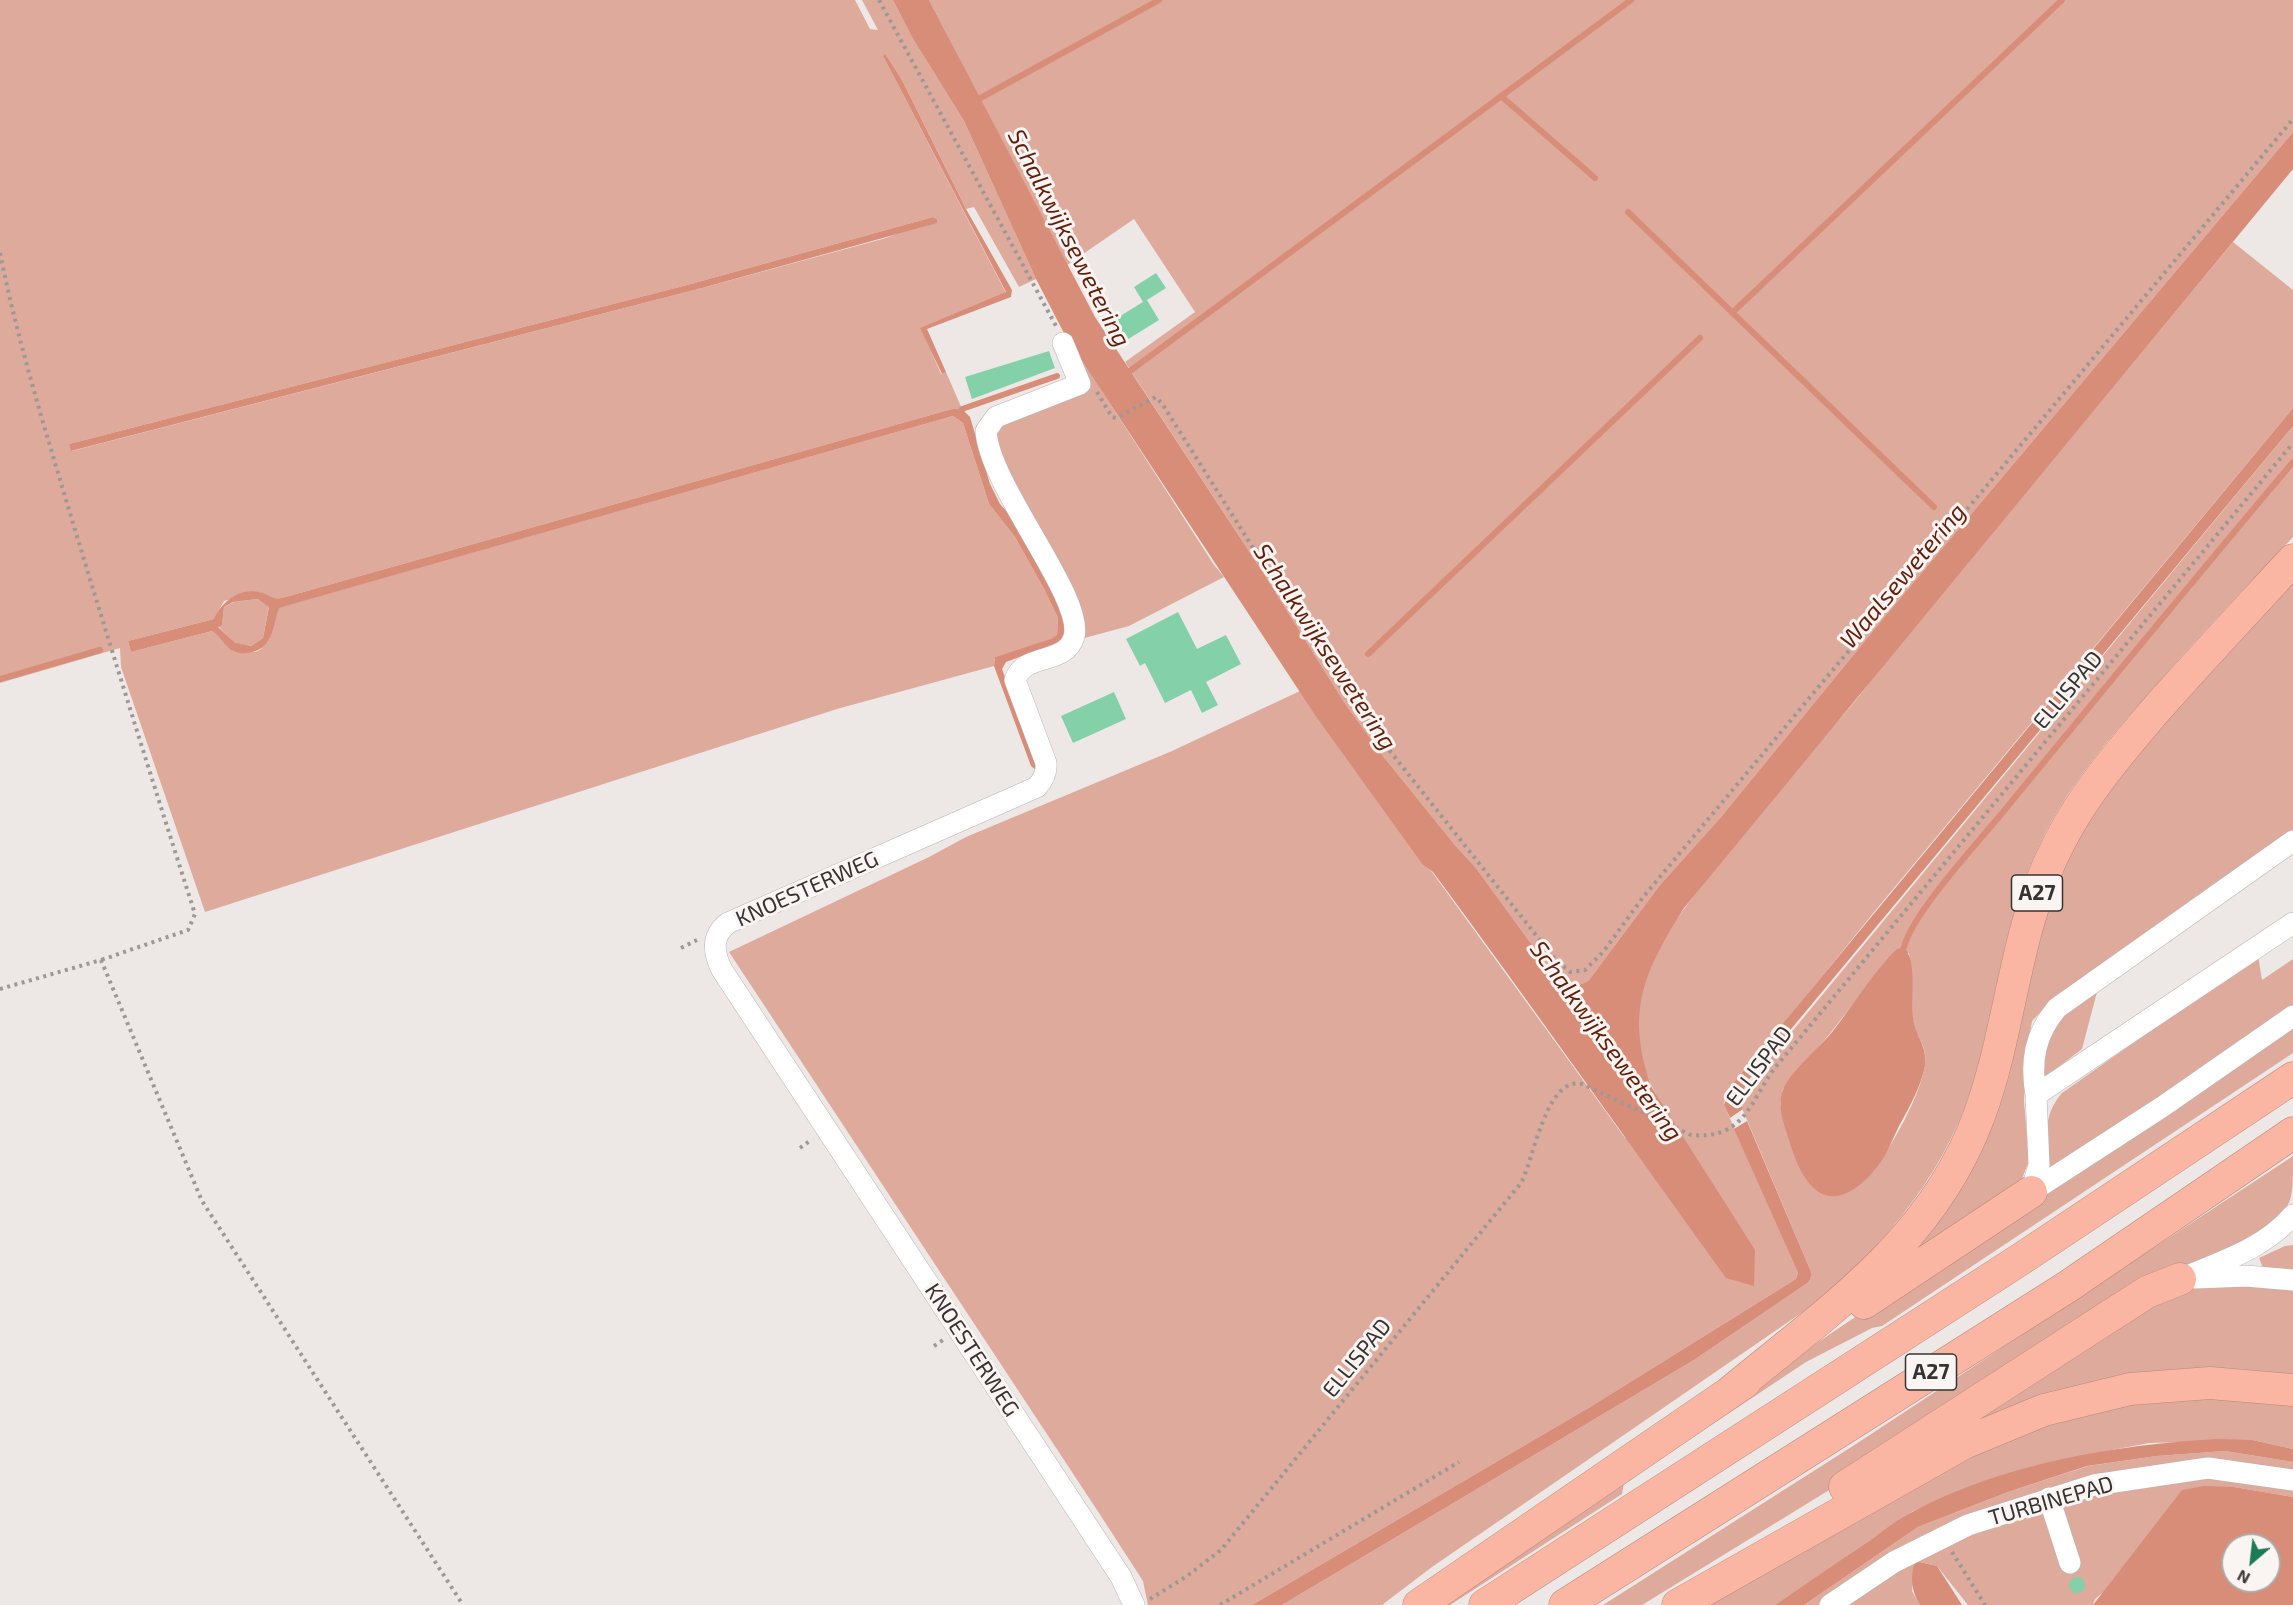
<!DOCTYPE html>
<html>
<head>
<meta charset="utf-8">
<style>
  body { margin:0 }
  #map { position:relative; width:2293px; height:1605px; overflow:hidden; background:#ede8e6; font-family:"Exo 2",sans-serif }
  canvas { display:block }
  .north { position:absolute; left:2221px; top:1533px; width:60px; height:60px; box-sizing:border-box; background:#faf5f3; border:2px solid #aca8a6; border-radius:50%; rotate:208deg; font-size:16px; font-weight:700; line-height:24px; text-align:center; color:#363433 }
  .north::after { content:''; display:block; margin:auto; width:21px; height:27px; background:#197c54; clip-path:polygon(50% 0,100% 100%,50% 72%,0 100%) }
</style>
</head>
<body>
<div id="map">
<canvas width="2293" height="1605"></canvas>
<div class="north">N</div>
</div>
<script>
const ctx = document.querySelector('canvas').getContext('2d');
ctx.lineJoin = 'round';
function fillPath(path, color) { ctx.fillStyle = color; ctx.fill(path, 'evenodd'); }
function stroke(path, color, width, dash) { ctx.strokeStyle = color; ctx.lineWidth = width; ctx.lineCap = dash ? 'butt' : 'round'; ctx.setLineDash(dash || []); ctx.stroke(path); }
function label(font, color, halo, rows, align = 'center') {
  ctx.font = font + ' "Exo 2",sans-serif'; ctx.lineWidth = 6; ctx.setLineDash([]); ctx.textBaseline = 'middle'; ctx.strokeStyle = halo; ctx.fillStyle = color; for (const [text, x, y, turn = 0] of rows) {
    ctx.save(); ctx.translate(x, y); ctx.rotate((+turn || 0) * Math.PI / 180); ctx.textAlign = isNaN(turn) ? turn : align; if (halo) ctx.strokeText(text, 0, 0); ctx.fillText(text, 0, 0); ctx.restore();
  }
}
fillPath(new Path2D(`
  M0,0H855L870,29L878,30L862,0H893L913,39L964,121L1036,279L1019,287L974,207L966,209L903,82L883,56L1006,293L921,328L941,374L946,372L962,409H952L282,598L272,599L259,592L224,601L214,619L128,641L131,652L212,631C259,661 262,663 278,608L953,416L963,423L989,504L1015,537L1044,589L1058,618L1057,635L1051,640L995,657L994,666L837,709L205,912L121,667L120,648L0,683ZM933,217L937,219L886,238L702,288L72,451L69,444L687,285Z
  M929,0H2293V132L1882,620L1721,817L1660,885L1589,980C1581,986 1574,986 1564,985L1551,971L1476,868L1454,844L1383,756L1344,702L1264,574L1125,362L1195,312L1134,219L1067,265Z
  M2233,242L2293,290V408L1879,906L1725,1096L1724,1105L1798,1273L1796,1279L1590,1407L1252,1605H1148L1143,1581L1099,1513L729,952L929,857L966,837L1172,751L1300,691L1423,864L1432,872L1625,1138L1688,1147C1669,1116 1646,1086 1640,1049C1636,1023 1639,992 1650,968C1667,927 1695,894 1723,859C1752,824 1780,787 1810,753C1832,727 1855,704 1874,676Z
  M1075,349L1214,565L1224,577L1129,626L1077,640L1035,527L991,433L1002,421L1036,411L1091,388L1078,365Z
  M2293,426V537C2246,587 2198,637 2153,689C2110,737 2068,785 2040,844C2008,909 1999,982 1982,1051C1958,1155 1901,1228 1823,1298L1432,1567L1382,1605H1282L1694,1360L1809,1282L1812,1274L1739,1101L1742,1092ZM1909,953C1912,975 1908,1000 1913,1021C1917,1037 1928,1048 1925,1065C1920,1097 1892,1145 1873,1172L1802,1170L1780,1104L1783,1089L1832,1031L1888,958Z
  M2293,569V833L2051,1001L2032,1021L2027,1050L2024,1101L2029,1161L2018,1189L1885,1281L1918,1236L2069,834Z
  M258,599L269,606L263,638L251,646L235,644L218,626L222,624L224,607L234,602Z
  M2258,955L2262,980L2293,959V1008L2050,1170C2045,1142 2042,1116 2062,1093Z
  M2097,992L2082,1049L2044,1078C2041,1020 2054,1023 2097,992Z
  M2293,1022V1053L1882,1326L1872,1328L1806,1362L1624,1483L1622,1494L1450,1605H1428Z
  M2293,1156C2293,1211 2293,1205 2251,1238L1870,1465L1642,1605H1603L1856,1444Z
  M2293,1245V1275L2264,1270L2259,1258L2285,1246Z
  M2224,1283L2293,1289V1383L2147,1381L1871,1490L2174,1289Z
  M2220,1397L2293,1406V1449L2252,1440L2149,1443L2075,1457L2005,1475L1913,1511L1775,1605H1708L1985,1449L2053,1422L2146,1401Z
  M2225,1451L2293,1462V1497L2234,1487L2095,1599L2093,1605H1968L1937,1566L1915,1561L1912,1591L1920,1605H1804L1918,1527L2008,1492L2088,1466L2157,1456Z`), '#deaa9c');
fillPath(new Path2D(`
  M893,0H929L1095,317L1264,574L1344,702L1383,756L1454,844L1476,868L1551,971L1564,985C1574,986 1581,986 1589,980L1660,885L1721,817L1882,620L2293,132V169L1684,908C1643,973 1625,1013 1652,1088L1755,1250L1754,1286L1726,1278C1628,1142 1532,1006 1433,872L1423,865L1315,715L1065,335L1036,279L964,121L913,39Z
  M885,54L903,82L966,209L1012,290L1011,297L927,329L946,372L942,374L920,328L1006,292L883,56Z
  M933,217L937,219V223L702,288L71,451L69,444L687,285Z
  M2293,408V426L1747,1082L1739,1101L1743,1109L1730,1118L1724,1105L1732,1085Z
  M952,409H962L970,417L990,484L1000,504L1020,527L1066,617L1065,640L1006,662L1002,669L1038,767L1037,771L1031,766L994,666L995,657L1051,639L1057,635L1058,618L1044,589L1015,537L989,504L963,423L953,416L279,608C272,628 273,651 246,653C241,654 233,652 229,648C223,643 220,636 212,631L131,652L128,641L214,619C221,603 238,588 259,592C269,594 271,600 282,598ZM258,599L269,607L263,638L251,646L235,643L218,627L222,625L224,607L233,602Z
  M1904,947C1918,963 1910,998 1913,1018C1915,1035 1928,1047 1925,1066C1921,1086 1910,1106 1900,1124C1892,1140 1886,1158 1873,1172C1831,1219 1804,1191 1790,1143C1785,1126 1776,1107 1783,1090C1789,1073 1821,1046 1833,1031C1852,1006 1868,981 1888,958L1897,949Z
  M1747,1121L1812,1274L1809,1282L1694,1360L1282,1605H1252L1590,1407L1796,1279L1798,1273L1734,1129Z
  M2217,1439L2252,1440L2293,1449V1462L2225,1451L2157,1456L2087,1466L2008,1492L1918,1527L1804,1605H1775C1806,1584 1837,1562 1869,1541C1883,1531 1898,1519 1914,1511C2006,1463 2114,1445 2217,1439Z
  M2204,1486L2234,1487L2293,1497V1605H2093L2182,1490ZM2233,1545H2269V1581H2233Z
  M1915,1561L1937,1566L1962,1605H1920C1911,1590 1910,1578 1915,1561Z`), '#d78d78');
stroke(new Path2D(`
  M1501,96L1595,178
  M975,101L1159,0
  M1628,212L1934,507
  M1732,313L2062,0
  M1126,374L1631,0
  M962,409L1057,376
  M1368,654L1700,338
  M0,679L100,650
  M1904,947C1914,911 1977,844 2003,812C2099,695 2195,578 2293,462`), '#d78d78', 6);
fillPath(new Path2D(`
  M1156,273L1166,288L1147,300L1159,320L1125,341L1112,321L1143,302L1134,287Z
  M1049,351L1055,368L972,399L965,377Z
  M1178,612L1197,649L1226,635L1241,664L1206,682L1218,705L1202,713L1191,690L1165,703L1145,663L1140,666L1126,639Z
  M1114,692L1126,719L1073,743L1061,716Z
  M2069 1585a8 8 0 1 1 16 0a8 8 0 1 1-16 0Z`), '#84d0a9');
const minor = new Path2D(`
  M1063,343L1080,384L996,417L986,431C989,486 1085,598 1074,637C1065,666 1024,652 1015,680L1046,763C1047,773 1043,780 1037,787L728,923C711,936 713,952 722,970L1121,1577L1134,1605
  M2036,1095C2030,1061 2035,1034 2057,1008L2293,841
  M2031,1192L2039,1165L2036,1095L2293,923
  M2031,1192L2162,1107L2293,1016
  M2195,1278L2246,1276L2293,1280
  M2180,1279C2220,1262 2264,1249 2293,1215
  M2049,1498L2070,1563
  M1830,1605L1894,1562L1968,1525L2094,1485L2208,1468L2293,1480`);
const highway = new Path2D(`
  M1864,1303L2031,1192
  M1729,1393C1829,1310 1932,1243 1979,1116C2012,1027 2014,928 2059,843C2083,795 2119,753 2153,713C2199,661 2246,611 2293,560
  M1845,1487L2147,1292L2180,1279
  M1419,1605L1745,1382
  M1485,1605L2024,1257L2293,1078
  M1565,1605L2067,1287L2293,1133
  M1678,1605L1964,1443L2044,1410L2130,1389L2210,1383L2293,1390`);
stroke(minor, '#bab5b4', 22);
stroke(highway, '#b5887b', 33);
stroke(new Path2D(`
  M879,0L1056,326
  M0,253C18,343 46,432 72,520C112,652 153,783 195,914L188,930L101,960
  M1097,392L1112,417L1116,418L1156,397L1163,405L1347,697L1555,959L1570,972L1585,970L1603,952L1644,896L2293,119
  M681,948L697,940
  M0,989L101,960L202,1201L463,1605
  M800,1148L811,1140
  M934,1346L943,1340
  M1952,1552L1985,1605
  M1150,1599L1187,1576L1221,1550L1521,1183C1534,1159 1546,1076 1582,1084L1691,1135C1744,1140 1750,1102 1774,1069L2293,443
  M1220,1605L1459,1462`), '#9b9896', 4, [3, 4.5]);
stroke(minor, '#fff', 21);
stroke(highway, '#fab6a2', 32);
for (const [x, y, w] of [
  [2037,893,51],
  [1931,1372,51]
]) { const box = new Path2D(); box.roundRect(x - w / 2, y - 18, w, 36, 4.5); ctx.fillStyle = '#faf5f3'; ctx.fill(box); stroke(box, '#363433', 1.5); }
label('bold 21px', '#363433', null, [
  ["A27",2037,893],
  ["A27",1931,1372]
]);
label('22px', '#363433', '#faf5f3', [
  ["ELLISPAD",2068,690,-50],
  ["KNOESTERWEG",807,889,-24],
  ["ELLISPAD",1759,1066,-53],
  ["KNOESTERWEG",972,1350,57],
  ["ELLISPAD",1357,1358,-51],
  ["TURBINEPAD",2051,1501,-16]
]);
label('italic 24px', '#611f0c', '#faf5f3', [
  ["Schalkwijksewetering",1069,238,63],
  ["Waalsewetering",1903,576,-50],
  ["Schalkwijksewetering",1325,647,57],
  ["Schalkwijksewetering",1606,1041,54]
]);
</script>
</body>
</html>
